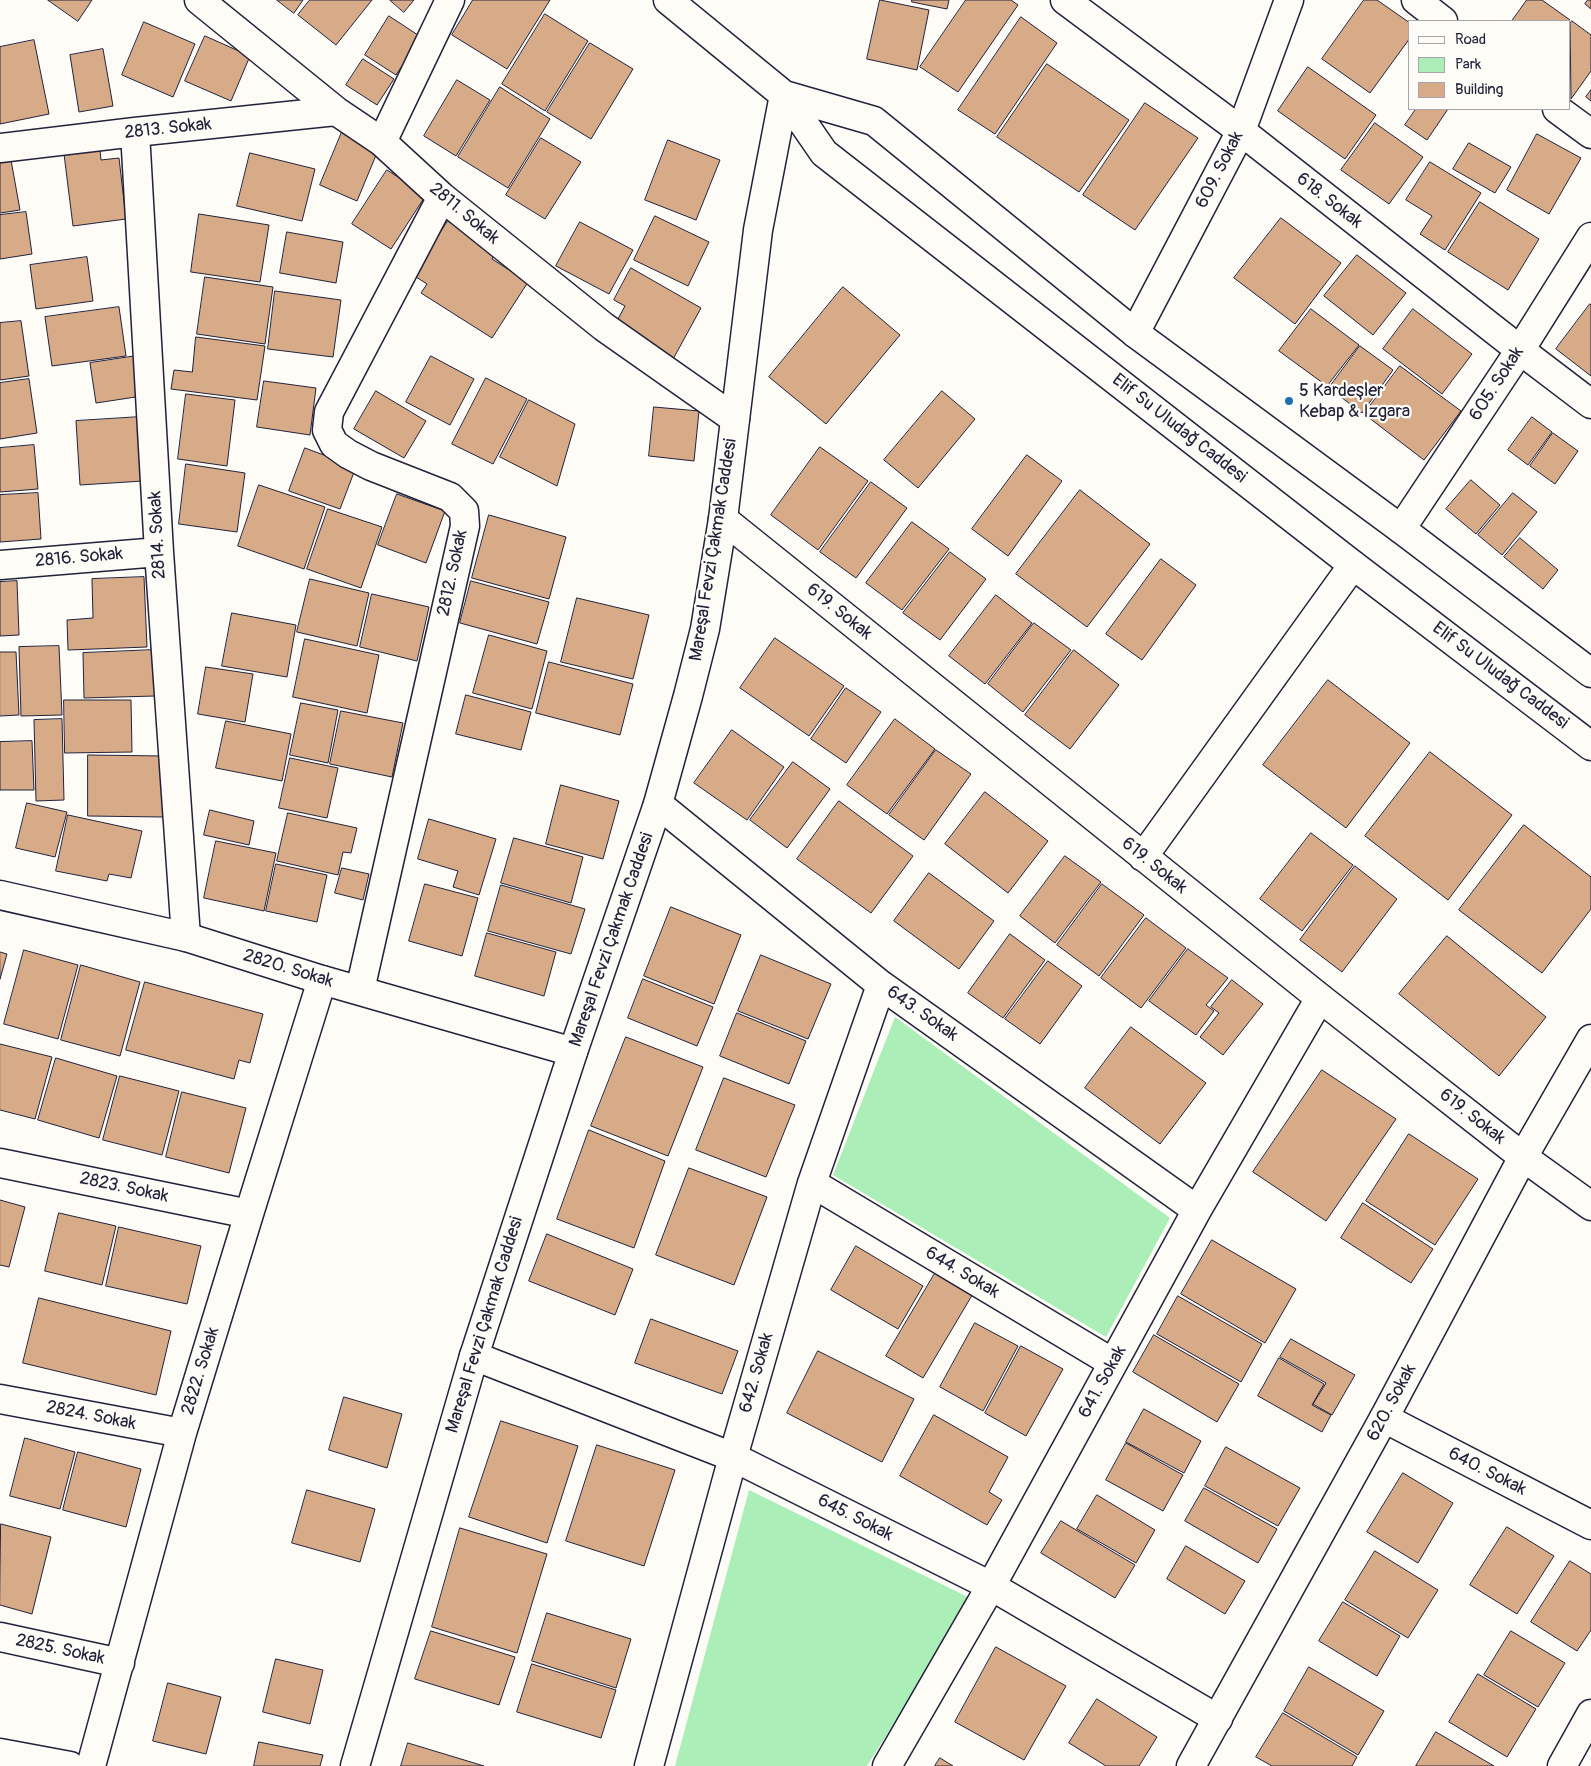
<!DOCTYPE html>
<html>
<head>
<meta charset="utf-8">
<style>
  body { margin:0 }
  #map { position:relative; width:1591px; height:1766px; overflow:hidden; background:#fdfcf7; font-family:Pangolin,sans-serif }
  canvas { display:block }
  .legend { position:absolute; left:1408px; top:20px; width:162px; height:90px; box-sizing:border-box; background:#fdfcf7; border:1px solid #a5a5ac; margin:0; padding:6px 9px; list-style:none; font-size:15px; color:#22223b }
  .legend li { display:flex; align-items:center; gap:10px; height:25px }
  .legend b { width:25px; border:1px solid #a5a5ac }
</style>
</head>
<body>
<div id="map">
<canvas width="1591" height="1766"></canvas>
<ul class="legend">
<li><b style="height:6px;background:#fdfcf7"></b>Road</li>
<li><b style="height:14px;background:#aceeb7"></b>Park</li>
<li><b style="height:14px;background:#d7ab88"></b>Building</li>
</ul>
</div>
<script>
const ctx = document.querySelector('canvas').getContext('2d');
ctx.lineJoin = 'round';
function fillPath(path, color) { ctx.fillStyle = color; ctx.fill(path, 'evenodd'); }
function stroke(path, color, width, dash) { ctx.strokeStyle = color; ctx.lineWidth = width; ctx.lineCap = dash ? 'butt' : 'round'; ctx.setLineDash(dash || []); ctx.stroke(path); }
function label(font, color, halo, rows, align = 'center') {
  ctx.font = font + ' Pangolin,sans-serif'; ctx.lineWidth = 4.5; ctx.setLineDash([]); ctx.textBaseline = 'middle'; ctx.strokeStyle = halo; ctx.fillStyle = color; for (const [text, x, y, turn = 0] of rows) {
    ctx.save(); ctx.translate(x, y); ctx.rotate((+turn || 0) * Math.PI / 180); ctx.textAlign = isNaN(turn) ? turn : align; if (halo) ctx.strokeText(text, 0, 0); ctx.fillText(text, 0, 0); ctx.restore();
  }
}
fillPath(new Path2D(`
  M895,1017L1170,1218L1106,1337L833,1175Z
  M749,1490L972,1599L867,1766H675Z`), '#aceeb7');
const building = new Path2D(`
  M48,0H92L78,21Z
  M277,0H303L294,13Z
  M310,0H372L336,45L298,15Z
  M390,0H414L404,12Z
  M473,0H550L507,69L452,35Z
  M880,0L929,10L917,70L867,59Z
  M912,0H949L947,9L912,2Z
  M966,0H1011L1018,5L958,92L920,67Z
  M1364,0H1377L1410,23V38L1370,93L1322,59Z
  M1527,0H1542L1570,20L1569,21H1512Z
  M1588,0H1591V9L1585,4Z
  M545,14L588,41L545,111L502,84Z
  M389,16L421,37L396,75L365,55Z
  M1021,17L1057,43L995,134L958,110Z
  M1572,21L1591,35V71L1571,99L1570,24Z
  M144,22L195,44L173,97L122,75Z
  M205,36L250,56L231,101L185,81Z
  M34,40L49,114L0,124V47Z
  M590,43L633,69L591,139L547,112Z
  M103,49L113,106L79,112L70,55Z
  M363,59L394,79L377,105L346,85Z
  M1047,64L1129,120L1079,192L997,137Z
  M1308,67L1376,115L1345,159L1278,111Z
  M457,80L490,100L456,156L424,136Z
  M500,87L550,119L508,188L458,157Z
  M1591,90V101L1586,97Z
  M1145,103L1198,138L1135,230L1083,195Z
  M1416,109H1448L1427,140L1405,125Z
  M1375,123L1423,157L1389,204L1341,170Z
  M342,132L379,148L357,201L320,185Z
  M1537,134L1581,158L1549,214L1507,190Z
  M541,138L581,162L545,219L506,195Z
  M668,140L720,160L696,220L645,200Z
  M1469,143L1511,167L1495,193L1453,169Z
  M100,149L101,160L119,158L126,219L73,226L64,154Z
  M250,153L315,169L302,221L237,206Z
  M11,160L20,210L0,213V162Z
  M1430,162L1481,193L1445,250L1420,234L1432,216L1406,200Z
  M387,170L426,195L391,249L352,224Z
  M1480,202L1539,239L1508,290L1448,252Z
  M26,212L32,254L0,259V215Z
  M199,214L269,225L260,282L191,272Z
  M655,216L709,242L688,286L634,260Z
  M1281,218L1341,263L1295,324L1234,278Z
  M448,221L496,252L492,259L528,282L492,338L421,293L427,284L413,275Z
  M580,222L633,250L609,294L556,266Z
  M287,232L343,242L336,283L280,273Z
  M1357,255L1406,293L1373,335L1324,296Z
  M87,257L93,301L36,309L30,265Z
  M631,268L701,308L672,361L613,328L625,306L614,300Z
  M205,277L273,287L265,344L197,334Z
  M843,287L900,335L826,424L769,377Z
  M275,291L341,300L333,357L268,349Z
  M1590,304L1591,305V376L1556,349Z
  M119,307L126,356L52,366L45,317Z
  M1311,309L1359,345L1327,386L1279,351Z
  M1413,309L1472,354L1442,394L1383,349Z
  M21,321L29,376L0,380V323Z
  M196,337L265,346L257,400L171,389L174,370L192,372Z
  M1360,346L1393,370L1362,413L1329,388Z
  M143,355L149,395L96,403L90,363Z
  M431,356L474,379L450,425L406,402Z
  M1400,366L1461,411L1424,460L1364,414Z
  M486,378L527,399L493,464L452,444Z
  M29,379L37,433L0,439V383Z
  M264,381L316,388L310,435L257,427Z
  M376,391L426,421L404,458L354,429Z
  M942,391L975,419L918,488L884,460Z
  M186,394L235,400L227,466L178,459Z
  M529,400L575,424L557,486L500,457Z
  M654,407L699,411L694,461L649,456Z
  M140,417L143,481L80,485L76,421Z
  M1532,417L1552,432L1528,465L1508,450Z
  M1553,433L1578,451L1555,484L1530,466Z
  M34,445L38,489L0,492V448Z
  M820,447L868,481L818,550L771,515Z
  M305,448L356,467L340,509L289,491Z
  M1027,455L1062,481L1008,556L972,529Z
  M186,464L245,473L237,532L179,524Z
  M1471,480L1500,505L1476,534L1446,509Z
  M871,482L907,508L856,578L820,552Z
  M259,485L325,507L304,569L238,546Z
  M1080,490L1150,544L1087,627L1016,574Z
  M38,493L41,539L0,542V495Z
  M1513,493L1537,512L1502,555L1478,535Z
  M397,494L445,511L426,563L378,545Z
  M328,509L382,527L361,588L307,569Z
  M489,515L566,537L549,599L472,578Z
  M912,522L949,549L902,610L866,583Z
  M1520,538L1558,570L1543,589L1504,557Z
  M950,552L986,579L940,640L903,613Z
  M1161,559L1196,585L1142,660L1106,634Z
  M144,577L147,647L68,650L67,620L93,618L92,579Z
  M310,579L369,593L357,646L297,632Z
  M17,581L19,635L0,636V582Z
  M471,581L549,602L537,644L460,623Z
  M372,594L429,607L417,661L360,647Z
  M996,595L1032,623L985,684L949,656Z
  M577,598L649,615L633,679L561,662Z
  M232,613L296,625L287,677L222,666Z
  M1034,623L1071,650L1023,712L988,684Z
  M489,635L547,651L532,709L473,693Z
  M775,638L844,686L809,736L740,688Z
  M305,639L379,655L367,713L293,697Z
  M59,646L62,715L21,716L19,647Z
  M154,650L155,696L84,698L83,653Z
  M1074,650L1119,685L1070,749L1025,715Z
  M0,652H16L19,715L0,716Z
  M549,662L633,684L620,735L536,713Z
  M206,667L253,674L245,722L198,714Z
  M1328,680L1410,743L1346,828L1263,765Z
  M846,688L881,712L846,763L811,739Z
  M466,695L531,712L521,750L456,734Z
  M64,700H131L132,752L65,753Z
  M301,703L338,710L328,763L290,755Z
  M341,711L403,723L392,777L330,764Z
  M62,719L64,800L36,801L34,720Z
  M895,719L935,749L887,814L847,785Z
  M226,721L291,734L282,781L216,768Z
  M732,730L784,767L747,820L694,783Z
  M32,741L34,790H0V742Z
  M936,750L971,774L924,840L889,815Z
  M1430,752L1512,815L1448,900L1365,836Z
  M88,755L163,756V817L88,816Z
  M290,758L338,768L327,818L279,808Z
  M793,762L830,789L787,848L750,820Z
  M561,785L619,801L603,859L546,844Z
  M985,792L1048,841L1008,893L945,844Z
  M839,801L913,856L871,913L797,859Z
  M27,803L67,812L55,857L16,848Z
  M210,810L254,821L249,845L204,835Z
  M288,813L357,828L351,853L343,852L338,875L277,861Z
  M68,815L142,831L131,878L109,874L107,881L56,871Z
  M429,819L496,839L479,895L453,887L458,871L418,859Z
  M1524,825L1591,877V909L1542,973L1459,910Z
  M1311,833L1353,865L1302,931L1260,899Z
  M514,838L583,857L571,903L501,883Z
  M216,841L276,853L264,911L204,898Z
  M1065,856L1101,882L1055,943L1020,916Z
  M276,864L327,875L317,922L266,911Z
  M1355,866L1397,899L1342,972L1300,940Z
  M342,868L369,874L363,900L335,893Z
  M929,873L994,921L959,969L894,921Z
  M425,884L478,898L462,956L409,941Z
  M1102,884L1144,915L1099,976L1057,945Z
  M501,885L585,909L571,954L488,931Z
  M671,907L741,935L714,1004L644,976Z
  M1146,918L1186,948L1141,1008L1101,978Z
  M487,933L556,952L544,996L475,976Z
  M1010,934L1045,960L1003,1018L968,993Z
  M1447,936L1546,1017L1499,1076L1399,994Z
  M1188,949L1228,978L1206,1005L1214,1011L1196,1035L1149,1001Z
  M24,950L78,965L58,1039L4,1024Z
  M0,952L7,954L0,979Z
  M761,955L831,984L808,1039L738,1011Z
  M1048,961L1082,986L1040,1044L1005,1019Z
  M81,965L140,982L120,1056L61,1040Z
  M643,979L713,1007L697,1046L628,1018Z
  M1232,980L1263,1004L1223,1055L1200,1037L1219,1013L1211,1007Z
  M145,982L263,1014L250,1063L239,1060L234,1079L126,1050Z
  M737,1013L806,1041L789,1084L720,1056Z
  M1131,1027L1206,1083L1160,1144L1085,1088Z
  M626,1037L703,1067L668,1156L591,1126Z
  M0,1044L52,1057L35,1119L0,1110Z
  M56,1058L117,1076L99,1138L38,1120Z
  M1322,1070L1396,1119L1326,1221L1253,1172Z
  M120,1076L179,1091L162,1155L103,1140Z
  M724,1078L795,1105L766,1177L696,1150Z
  M182,1092L246,1108L229,1173L166,1157Z
  M589,1130L665,1161L634,1248L557,1219Z
  M1409,1134L1478,1179L1435,1245L1366,1201Z
  M689,1168L767,1197L734,1285L656,1255Z
  M0,1200L25,1207L9,1267L0,1265Z
  M1363,1203L1433,1249L1411,1283L1341,1238Z
  M59,1213L116,1226L102,1285L45,1271Z
  M119,1227L201,1246L187,1304L106,1286Z
  M547,1234L633,1269L615,1315L529,1281Z
  M1212,1240L1296,1289L1265,1343L1181,1294Z
  M856,1246L923,1286L898,1329L831,1290Z
  M937,1270L974,1292L923,1378L886,1356Z
  M1178,1296L1262,1344L1241,1382L1157,1334Z
  M39,1298L171,1331L156,1395L23,1363Z
  M651,1319L738,1351L722,1394L635,1363Z
  M975,1323L1018,1346L983,1411L940,1387Z
  M1154,1335L1239,1384L1217,1422L1133,1372Z
  M1291,1339L1355,1375L1332,1415L1313,1404L1326,1383L1280,1357Z
  M1021,1346L1063,1369L1026,1436L985,1413Z
  M818,1351L914,1399L882,1462L787,1413Z
  M1279,1358L1324,1384L1312,1405L1331,1415L1322,1432L1258,1396Z
  M344,1397L402,1414L387,1468L329,1450Z
  M1144,1409L1201,1441L1184,1473L1126,1442Z
  M934,1415L1008,1457L989,1492L1002,1500L987,1525L900,1476Z
  M501,1421L578,1446L547,1543L469,1517Z
  M25,1438L75,1452L60,1509L10,1496Z
  M1126,1443L1183,1475L1163,1511L1106,1480Z
  M597,1445L675,1470L644,1566L566,1541Z
  M1226,1447L1300,1488L1278,1526L1205,1486Z
  M78,1452L141,1469L126,1527L63,1510Z
  M1403,1473L1453,1503L1418,1563L1367,1532Z
  M1204,1488L1277,1529L1258,1563L1185,1521Z
  M307,1490L375,1509L360,1562L292,1543Z
  M1097,1495L1155,1530L1136,1563L1077,1529Z
  M1061,1521L1135,1565L1115,1598L1041,1553Z
  M1,1524L51,1537L32,1614L0,1605Z
  M1507,1527L1554,1556L1517,1614L1470,1585Z
  M460,1528L547,1554L517,1653L432,1627Z
  M1186,1546L1245,1581L1225,1614L1167,1579Z
  M1375,1551L1438,1590L1408,1638L1345,1600Z
  M1570,1561L1591,1574V1630L1577,1651L1531,1622Z
  M1343,1602L1400,1636L1377,1676L1319,1641Z
  M547,1613L631,1639L616,1688L532,1661Z
  M431,1631L515,1657L499,1705L415,1679Z
  M1511,1631L1565,1663L1538,1707L1484,1675Z
  M996,1647L1066,1686L1024,1760L955,1722Z
  M276,1659L323,1670L310,1724L263,1712Z
  M532,1664L616,1690L601,1738L517,1712Z
  M1309,1667L1384,1711L1358,1755L1284,1711Z
  M1478,1674L1536,1709L1507,1757L1449,1722Z
  M168,1683L221,1697L206,1754L153,1741Z
  M1097,1699L1157,1737L1139,1766H1106L1069,1743Z
  M1283,1713L1357,1757L1352,1766H1272L1256,1757Z
  M1436,1732L1494,1766H1416Z
  M259,1742L323,1755L320,1766H254Z
  M408,1743L484,1766H401Z
  M940,1758L953,1766H935Z`);
fillPath(building, '#d7ab88');
stroke(building, '#22223b', 1);
const minor = new Path2D(`
  M199,0L336,111L382,142L442,197L604,327L735,419
  M1065,0L1241,131L1520,350L1591,404
  M1416,0L1443,21
  M1557,109L1591,134
  M135,132L159,552L186,937
  M382,142L450,0
  M0,148L135,132L336,111
  M723,519L1320,998L1523,1157L1591,1206
  M1401,529L1520,350L1591,237
  M0,565L159,552
  M658,804L881,985L1197,1210
  M1143,857L1353,565
  M360,990L465,526L464,511L450,497L371,466L348,454L334,444L327,430L329,412L442,197
  M0,1163L249,1214
  M812,1183L1113,1363
  M474,1356L733,1457L991,1586L1218,1719
  M0,1399L182,1433
  M1384,1418L1591,1525
  M0,1637L120,1663
  M0,1753L70,1766
  M91,1766L182,1433L249,1214L322,980
  M649,1766L733,1457L812,1183L881,985
  M887,1766L991,1586L1197,1210L1320,998
  M1562,1766L1591,1714`);
const tertiary = new Path2D(`
  M1135,333L1241,131L1289,0
  M0,895L186,937L322,980L573,1052
  M1191,1766L1384,1418L1523,1157L1591,1039`);
const secondary = new Path2D(`
  M668,0L784,95L824,153L1353,565L1591,746
  M784,95L874,121L1135,333L1401,529L1591,673
  M355,1766L474,1356L573,1052L658,804L688,696L705,629L723,519L758,230L784,95`);
stroke(minor, '#22223b', 31);
stroke(tertiary, '#22223b', 31);
stroke(secondary, '#22223b', 31);
stroke(minor, '#fdfcf7', 28);
stroke(tertiary, '#fdfcf7', 28);
stroke(secondary, '#fdfcf7', 28);
for (const [x, y, r, color] of [
  [1289,401,5,"#1f6fb2"]
]) { const dot = new Path2D(); dot.arc(x, y, r, 0, 2 * Math.PI); ctx.fillStyle = color; ctx.fill(dot); stroke(dot, '#fdfcf7', 2); }
label('18px', '#22223b', '#fdfcf7', [
  ["2813. Sokak",168,129,-6],
  ["609. Sokak",1220,170,-63],
  ["618. Sokak",1329,201,38],
  ["2811. Sokak",464,214,40],
  ["605. Sokak",1497,384,-57],
  ["Elif Su Uludağ Caddesi",1179,429,38],
  ["2814. Sokak",158,535,-93],
  ["Mareşal Fevzi Çakmak Caddesi",714,550,-81],
  ["2816. Sokak",79,558,-5],
  ["2812. Sokak",453,573,-78],
  ["619. Sokak",839,612,39],
  ["Elif Su Uludağ Caddesi",1500,676,37],
  ["619. Sokak",1154,866,39],
  ["Mareşal Fevzi Çakmak Caddesi",612,940,-71],
  ["2820. Sokak",288,969,17],
  ["643. Sokak",922,1014,35],
  ["619. Sokak",1472,1117,38],
  ["2823. Sokak",124,1188,12],
  ["644. Sokak",962,1273,31],
  ["Mareşal Fevzi Çakmak Caddesi",485,1325,-73],
  ["2822. Sokak",201,1371,-73],
  ["642. Sokak",757,1373,-74],
  ["641. Sokak",1103,1382,-61],
  ["620. Sokak",1392,1403,-62],
  ["2824. Sokak",91,1416,11],
  ["640. Sokak",1487,1472,27],
  ["645. Sokak",855,1518,27],
  ["2825. Sokak",60,1650,12]
]);
label('18px', '#22223b', '#fdfcf7', [
  ["5 Kardeşler",1299,391],
  ["Kebap & Izgara",1299,412]
], 'left');
</script>
</body>
</html>
